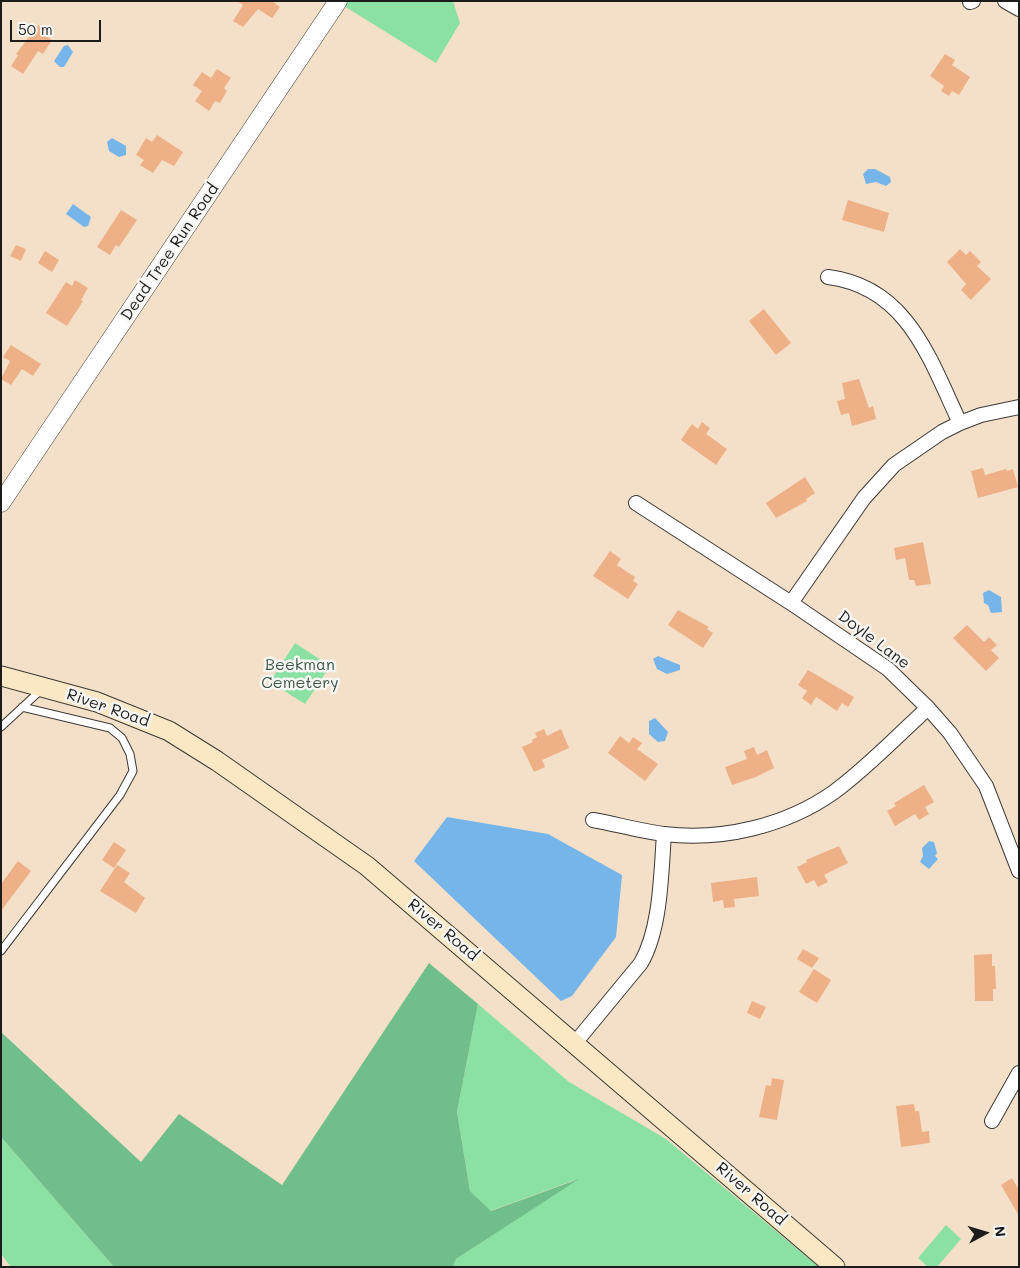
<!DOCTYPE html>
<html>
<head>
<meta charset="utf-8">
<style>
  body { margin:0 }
  #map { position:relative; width:1020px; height:1268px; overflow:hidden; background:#f4e0c8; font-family:Mali,sans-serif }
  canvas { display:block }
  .frame { position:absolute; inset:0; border:2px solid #1c1c1c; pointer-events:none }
  .north { position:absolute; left:960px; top:1208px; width:50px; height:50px; -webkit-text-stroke:4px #f6f6f2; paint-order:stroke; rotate:84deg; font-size:14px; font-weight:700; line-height:20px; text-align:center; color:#1c1c1c }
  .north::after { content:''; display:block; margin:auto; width:18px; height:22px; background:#1c1c1c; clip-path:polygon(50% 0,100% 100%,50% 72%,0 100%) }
  .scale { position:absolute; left:10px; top:20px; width:91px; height:22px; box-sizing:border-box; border:2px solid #1c1c1c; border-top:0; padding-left:6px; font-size:15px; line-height:18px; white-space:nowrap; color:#1c1c1c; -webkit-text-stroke:4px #f6f6f2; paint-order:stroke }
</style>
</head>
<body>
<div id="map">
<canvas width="1020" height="1268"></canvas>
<div class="frame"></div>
<div class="north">N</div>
<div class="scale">50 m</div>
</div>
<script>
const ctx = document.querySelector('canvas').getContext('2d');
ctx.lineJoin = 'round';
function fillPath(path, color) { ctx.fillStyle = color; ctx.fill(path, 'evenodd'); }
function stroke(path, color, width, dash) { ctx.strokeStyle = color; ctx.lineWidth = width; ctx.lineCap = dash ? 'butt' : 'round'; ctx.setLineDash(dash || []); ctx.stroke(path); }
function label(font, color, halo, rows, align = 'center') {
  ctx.font = font + ' Mali,sans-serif'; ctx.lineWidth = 5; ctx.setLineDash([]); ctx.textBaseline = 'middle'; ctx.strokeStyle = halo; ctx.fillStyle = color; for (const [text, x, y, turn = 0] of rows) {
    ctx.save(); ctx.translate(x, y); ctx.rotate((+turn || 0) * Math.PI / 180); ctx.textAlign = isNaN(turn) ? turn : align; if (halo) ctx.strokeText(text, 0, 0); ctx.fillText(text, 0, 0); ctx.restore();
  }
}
fillPath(new Path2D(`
  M347,1H453L460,23L436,63L344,6Z
  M295,643L330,666L305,704L270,682Z
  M478,1004L569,1082L666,1139L819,1267H453L456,1259L575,1180L490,1211L470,1191L457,1112Z
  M1,1137L114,1267H11L1,1254Z
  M946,1225L961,1239L937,1267H928L918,1258Z`), '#8be1a4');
fillPath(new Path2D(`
  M429,963L478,1004L457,1112L470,1191L491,1211L579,1179L456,1259L453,1267H114L1,1137V1032L141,1162L179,1114L282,1185Z`), '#70bf8a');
fillPath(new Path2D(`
  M68,45L73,52L64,67H60L54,61L64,46Z
  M112,138L126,146V155L119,157L109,151L107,142Z
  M868,169H875L890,177L891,182L886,186L876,182L866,184L863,174Z
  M73,204L91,217L88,226L84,227L66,214Z
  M989,590L1001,597L1002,612L991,613L988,605L984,603L983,593Z
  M658,656L680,665V670L667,674L657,669L653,659Z
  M655,718L668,732L665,741L658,742L649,734V721Z
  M447,817L548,834L622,875L616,937L572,996L561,1001L414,861Z
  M929,841L934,842L937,853L935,856L938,859L929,869L920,862L923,856L922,848Z`), '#76b5ea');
fillPath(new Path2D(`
  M237,1H272L280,7L272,18L258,9L243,27L233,21L243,5Z
  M38,25L50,33L48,37L52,40L43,54L38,51L23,74L11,66L18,55L16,54Z
  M945,54L955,60L952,65L970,77L959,95L952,91L949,96L941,91L944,86L930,76Z
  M217,69L231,78L224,88L227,91L220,103L215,101L209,111L195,101L202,91L193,85L202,72L211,78Z
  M157,135L183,152L174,166L162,160L153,173L140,165L144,160L136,155L146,138L152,142Z
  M848,200L889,213L884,232L842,220Z
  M121,210L137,220L119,247L116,245L110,255L97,247Z
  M16,245L26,249L21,261L10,256Z
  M960,249L966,255L970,251L981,262L977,266L991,279L971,300L961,290L966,284L947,262Z
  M45,251L59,260L52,272L38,263Z
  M75,280L88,288L81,300L83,301L67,326L46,313L66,282L72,286Z
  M764,309L791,343L776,355L749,321Z
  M11,345L41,364L33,376L22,369L11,385L1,379L10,361L3,357Z
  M859,379L869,408L873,406L876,419L852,426L849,413L841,415L837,401L845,399L842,383Z
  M702,422L710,428L706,434L727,449L716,465L681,440L692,424L698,429Z
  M983,468L985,475L1006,469L1007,471L1013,469L1018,487L978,498L971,471Z
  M805,477L815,493L806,499L807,501L776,518L766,503Z
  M923,542L931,584L916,586L914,580H909L905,558L896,560L894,548Z
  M610,551L621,559L617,565L635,577L633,581L638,584L628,599L593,576Z
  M678,610L709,627L707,629L713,633L703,648L668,625Z
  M967,625L984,642L989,637L997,645L991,650L999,658L986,671L953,638Z
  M808,670L854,697L848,707L842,703L837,711L816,697L811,705L802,698L807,691L798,685Z
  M544,729L547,736L561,729L569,748L542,760L545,767L534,772L522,747L533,742L532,740L537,737L535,733Z
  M620,736L629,743L633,737L642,743L637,749L658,764L645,781L608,753Z
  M754,747L757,755L767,750L774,768L756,777L732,785L725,767L747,759L744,751Z
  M924,785L934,802L925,807L929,814L919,820L915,814L895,826L887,811L896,806L894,803Z
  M114,842L126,850L114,868L102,860Z
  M839,846L848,863L824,875L828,882L818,887L814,880L806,884L797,867L807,862L806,860Z
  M18,861L31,871L1,911V884Z
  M117,865L130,873L124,882L145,898L136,913L100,891Z
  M757,877L759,896L734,899L735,907L724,908L723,900L713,902L711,883Z
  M803,949L819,958L812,968L797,959Z
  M992,954V966H995L996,989H993V1001H975L974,955Z
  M814,969L831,980L817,1003L799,992Z
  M752,1001L766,1007L760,1019L747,1013Z
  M772,1078L784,1080L777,1120L759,1117L766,1085L771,1086Z
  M914,1104L915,1111H919L922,1132L929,1131L930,1143L901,1147L896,1106Z
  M1012,1178L1019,1190V1216L1001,1185Z`), '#eeb087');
const service = new Path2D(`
  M1,727L42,689
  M1,951L120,795L133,771L130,754L122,738L110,728L22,707`);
const minor = new Path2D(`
  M1005,1L1019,9
  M970,2L973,1
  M828,277C908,287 930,360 960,423
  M636,503L791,603L888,669L928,708L950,733L986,786L1019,871
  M791,603L864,498L894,465L942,432L960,423L981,415L1019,407
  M593,820C616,824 640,831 664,834C722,841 786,826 834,792C868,767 897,736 928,708
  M575,1043L641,963C661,928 661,874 664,834
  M992,1121L1019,1073`);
const tertiary = new Path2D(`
  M1,503L338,1`);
const secondary = new Path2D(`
  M1,676L97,702L169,731L217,761L367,866L835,1267`);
stroke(service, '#3c3936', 9);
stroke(minor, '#3c3936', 16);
stroke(tertiary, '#3c3936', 19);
stroke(secondary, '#3c3936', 21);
stroke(service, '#fff', 7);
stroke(minor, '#fff', 14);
stroke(tertiary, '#fff', 18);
stroke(secondary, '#fae7c3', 19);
label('16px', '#1c1c1c', '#f6f6f2', [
  ["Dead Tree Run Road",170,252,-56],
  ["Doyle Lane",874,640,37],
  ["River Road",108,708,19],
  ["River Road",443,930,40],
  ["River Road",751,1194,41]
]);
label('16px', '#3d5745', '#f6f6f2', [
  ["Beekman",300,665],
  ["Cemetery",300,683]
]);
</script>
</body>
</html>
